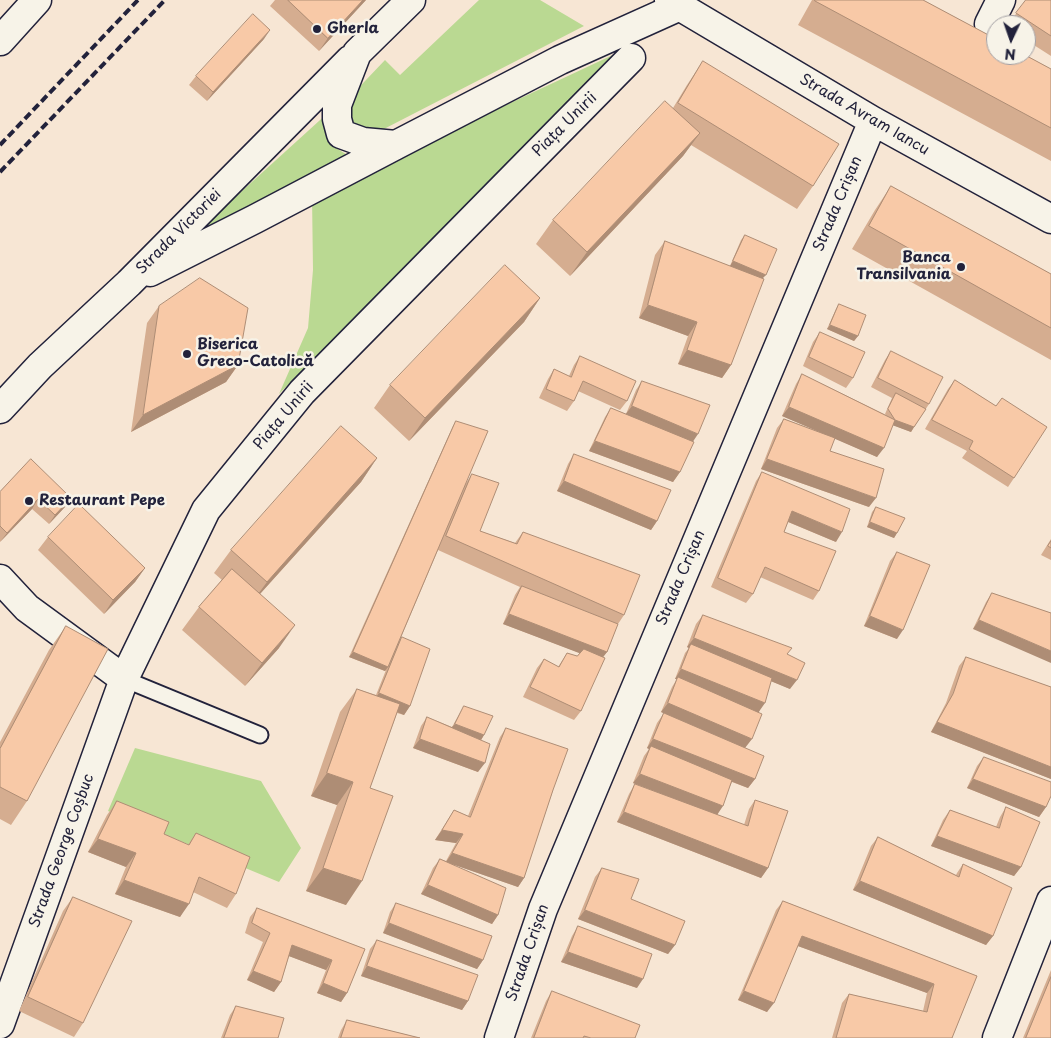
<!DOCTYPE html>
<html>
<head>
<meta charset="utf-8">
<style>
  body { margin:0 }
  #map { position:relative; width:1051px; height:1038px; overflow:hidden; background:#f7e6d4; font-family:"Playpen Sans",sans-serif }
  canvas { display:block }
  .north { position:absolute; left:986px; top:15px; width:50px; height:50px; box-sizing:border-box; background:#f7f3e8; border:1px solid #a29fa3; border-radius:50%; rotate:183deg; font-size:14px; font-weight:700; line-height:20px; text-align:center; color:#22223b }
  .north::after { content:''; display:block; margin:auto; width:18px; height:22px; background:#22223b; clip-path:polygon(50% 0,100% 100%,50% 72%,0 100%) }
</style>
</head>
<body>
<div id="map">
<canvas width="1051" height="1038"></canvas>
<div class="north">N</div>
</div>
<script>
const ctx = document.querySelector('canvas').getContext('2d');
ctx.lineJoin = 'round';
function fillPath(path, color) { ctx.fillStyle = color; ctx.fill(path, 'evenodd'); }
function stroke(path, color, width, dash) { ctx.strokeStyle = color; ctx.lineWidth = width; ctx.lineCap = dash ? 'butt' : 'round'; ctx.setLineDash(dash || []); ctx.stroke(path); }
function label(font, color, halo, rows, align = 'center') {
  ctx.font = font + ' "Playpen Sans",sans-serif'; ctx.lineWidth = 5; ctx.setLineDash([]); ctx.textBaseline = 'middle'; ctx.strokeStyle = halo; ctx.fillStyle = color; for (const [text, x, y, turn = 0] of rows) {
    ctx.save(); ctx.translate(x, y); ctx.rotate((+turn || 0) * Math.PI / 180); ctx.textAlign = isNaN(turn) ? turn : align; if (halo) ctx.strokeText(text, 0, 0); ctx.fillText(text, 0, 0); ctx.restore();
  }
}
fillPath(new Path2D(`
  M479,0H540L584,26L380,131L361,130L347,118L346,101L385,60L400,75Z
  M617,53L279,394L308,328L313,270L312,196Z
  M330,111C329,141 325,144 354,158L199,230Z
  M135,748L261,781L301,848L279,882L108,811Z`), '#bad992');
const service = new Path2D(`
  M124,679L260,735`);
const minor = new Path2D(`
  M411,0L357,53L337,105V119L341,134L363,142L396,145L560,60L680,6
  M669,0L873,121L1051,219
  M989,24L1001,0
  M150,272L255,219L396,145
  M0,409L40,366L129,283L350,60
  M0,579L27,608L124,679
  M0,1024L124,679L206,510L302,392L631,58
  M499,1038L543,909L873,121
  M997,1038L1051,901`);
const tertiary = new Path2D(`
  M0,41L37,0`);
stroke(service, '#22223b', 19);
stroke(minor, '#22223b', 31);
stroke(tertiary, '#22223b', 31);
stroke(service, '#f7f3e8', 15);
stroke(minor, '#f7f3e8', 28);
stroke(tertiary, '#f7f3e8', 28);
stroke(new Path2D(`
  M0,145L138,0
  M0,172L165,0`), '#22223b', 4, [8, 4]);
fillPath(new Path2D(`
  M275,0H366L319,51L270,6Z
  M812,0H923L1051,69V161L798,25Z
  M1026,0H1051V56L1026,40V25H1008Z
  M264,39L207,101L189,85L196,76Z
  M703,61L813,186L797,209L691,145L683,156L570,276L536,244L553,220L673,108L687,85Z
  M891,186L1051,274V360L852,249L875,210Z
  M745,235L763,278L731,365L722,378L678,364L688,336L639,318L655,255L665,241L730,266L741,240Z
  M540,298L524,322L409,441L374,408L390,385Z
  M839,304L858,336L854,341L827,329L836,309Z
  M159,306L238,365L226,382L131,432L147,323Z
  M820,332L853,378L846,388L803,366L813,342Z
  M891,351L929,404L911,432L893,425L877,457L834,438L830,451L869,507L761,469L777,428L784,419L825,434L782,416L796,384L802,374L886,415L885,414L892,398L871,387L885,360Z
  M580,356L627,401L620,410L578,391L574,401L567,411L539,398L548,379L554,369L569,376L574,365Z
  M955,380L996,406L1002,398L1014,478L1008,487L962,458L967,451L925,429L948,389Z
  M642,381L693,441L680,472L673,482L589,451L605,417L611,408L626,414L636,390Z
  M456,421L466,483L472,474L480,531L515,543L523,532L624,615L618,624L607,652L603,657L581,711L574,720L523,697L537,668L544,659L558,667L567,653L577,656L580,653L503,624L515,595L520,587L438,550L399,642L402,637L410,706L404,715L397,713L370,788L346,905L306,891L337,805L311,796L340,712L357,689L376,695L386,670L385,671L349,657L453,426Z
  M574,454L657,521L651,530L557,491L568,464Z
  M377,458L361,482L260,594L279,648L245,686L182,630L199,607L222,580L214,573L231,550Z
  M31,459L65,507L49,524L32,509L0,542V492Z
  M762,472L836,542L788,522L784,532L819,591L813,600L760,577L753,594L746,603L711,587L756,481Z
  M876,507L897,533L894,538L867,527L872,512Z
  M48,537L145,568L135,582L104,614L38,550Z
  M1051,539V560L1041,555Z
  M897,552V639L864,626L890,561Z
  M992,593L1051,613L973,629L986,602Z
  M703,615L787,655L790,689L771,681L745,748L755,779L748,788L732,782L717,815L633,783L644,756L649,749L647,748L657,723L664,713L722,738L661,712L672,687L677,679H675L685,653L689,648L687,647L696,624Z
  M66,626L27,801L11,825L0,819V742L49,650Z
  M966,657L1051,687V779L931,732L946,703L959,666Z
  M464,706L484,735L481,740L478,772L413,748L421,726L427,717L452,727Z
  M506,728L553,790L524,878L518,887L455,865L498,915L492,924L421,894L433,868L440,859L446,861L456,843L435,840L454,810L468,816L500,737Z
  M984,757L1046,807L1039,817L967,788L977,766Z
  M635,784L744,825L749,809L755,800L768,868L761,878L617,822L629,794Z
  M117,801L164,834L188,845L196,833L236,894L227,908L193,892L180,917L115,894L126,867L88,852L107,815Z
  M1006,807L1021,867L1014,876L931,846L943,820L950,810L996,827L1000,817Z
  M878,837L956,875L957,873L963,864L993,936L986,945L853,890L871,846Z
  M602,868L631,899L675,945L668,954L578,919L595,877Z
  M73,897L83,1023L74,1037L19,1011L63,911Z
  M783,901L977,976L952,1038H832L842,1003L849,994L923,1011L927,993L798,946L767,1012L738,1000L776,910Z
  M396,903L483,960L477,969L383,933L390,912Z
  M257,908L365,949L347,993L341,1002L317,993L326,970L289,956L281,982L274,992L247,980L263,942L245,933L250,917Z
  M578,926L637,988L561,962L572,936Z
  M377,940L468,1001L462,1010L361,976L370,949Z
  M1051,970V1038H1023Z
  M552,991L635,1038H531L546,1001Z
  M236,1006L278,1038H221L230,1015Z
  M347,1020L420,1038H338L341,1030Z`), '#d5ad90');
fillPath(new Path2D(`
  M363,0H366L319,51L328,38Z
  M270,30L264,39L207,101L213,92Z
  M700,133L683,156L570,276L587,252Z
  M733,261L766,275L762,279L730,266Z
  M540,298L524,322L409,441L425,418Z
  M648,305L697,322L688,336L639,318Z
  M830,325L858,336L854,341L827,329Z
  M687,350L731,365L722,378L678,364Z
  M238,365L226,382L131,432L143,415Z
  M632,406L698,434L692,443L625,415Z
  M789,407L884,448L877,457L782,416Z
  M895,420L914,427L911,432L892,425Z
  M595,441L680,472L673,482L589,451Z
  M377,458L361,482L250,605L267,582Z
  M767,459L876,498L869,507L761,469Z
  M564,481L657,521L651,530L557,491Z
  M71,498L65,507L49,524L55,515Z
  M38,499L32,509L0,542L7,533Z
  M792,511L842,532L836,542L786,521Z
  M870,522L897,533L894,538L867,527Z
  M145,568L135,582L104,614L113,600Z
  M509,614L607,652L600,661L503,624Z
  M870,616L903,630L897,639L864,626Z
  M979,620L1051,651V663L973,629Z
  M295,625L279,648L245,686L262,663Z
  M694,638L797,680L790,689L690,648L691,644L689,648L687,647Z
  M353,652L388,667L385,671L349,657Z
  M681,669L765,703L758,713L678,677L677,679H675Z
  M379,693L410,706L404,715L373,702Z
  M668,703L752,739L745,748L661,712Z
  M937,722L1051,767V779L931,732Z
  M455,724L484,735L481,740L451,728Z
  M420,739L485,763L478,772L413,748Z
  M653,739L755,779L748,788L649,749L651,746L649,749L647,748Z
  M327,773L353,782L337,805L311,796Z
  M640,774L723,806L717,815L633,783Z
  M973,779L1046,807L1039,817L967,788Z
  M624,812L768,868L761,878L617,822Z
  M442,830L463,834L456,843L435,840Z
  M937,836L1021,867L1014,876L931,846Z
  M98,839L136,853L126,867L88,852Z
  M452,853L524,878L518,887L446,862Z
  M323,868L362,881L346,905L306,891Z
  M124,880L189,904L180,917L115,894Z
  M860,881L993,936L986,945L853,890Z
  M428,885L498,915L492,924L421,894Z
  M585,910L675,945L668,954L578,919Z
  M389,923L483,960L477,969L383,933Z
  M802,936L934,984L927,993L795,945Z
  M292,945L332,960L326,970L286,955Z
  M568,952L643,979L637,988L561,962Z
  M367,966L468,1001L462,1010L361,976Z
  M253,971L281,982L274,992L247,980Z
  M323,983L347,993L341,1002L317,993Z
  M744,991L774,1003L767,1012L738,1000Z`), '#ae8d75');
const building = new Path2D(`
  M288,0H363L328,38Z
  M815,0H923L996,39V55H1025L1051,69V128L815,1Z
  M1026,0H1051V36L1016,13Z
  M253,14L270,30L213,92L196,76Z
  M703,61L839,144L813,186L678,103Z
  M665,101L700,133L587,252L553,220Z
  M891,186L1051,274V328L869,226Z
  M745,235L777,249L766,275L733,261Z
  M665,241L764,279L731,365L687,350L697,322L648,305Z
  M505,265L540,298L425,418L390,385Z
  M200,278L248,308L238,365L143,415L159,306Z
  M839,304L866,315L858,336L830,325Z
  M820,332L865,352L853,378L809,357Z
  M891,351L943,377L929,404L878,378Z
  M580,356L636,381L627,401L583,381L574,401L546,389L554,369L571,377Z
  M802,374L895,420L884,448L789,407Z
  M955,380L996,406L1002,398L1047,427L1014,478L969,449L973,441L932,420Z
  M642,381L710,405L698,434L632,406Z
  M896,393L926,409L914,427L895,420L888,409Z
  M611,408L694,442L680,472L595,441Z
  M784,419L835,438L830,451L884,469L876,498L767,459Z
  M456,421L488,431L388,667L353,652Z
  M341,426L377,458L267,582L231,550Z
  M574,454L671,490L657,521L564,481Z
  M31,459L71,498L55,515L38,499L7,533L0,526V492Z
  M762,472L850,509L842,532L792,511L784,532L836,551L819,591L765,567L753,594L718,578Z
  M472,474L499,483L480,531L517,544L523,532L640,575L624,615L446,536Z
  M79,504L145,568L113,600L48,537Z
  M876,507L905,518L897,533L870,522Z
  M1051,541V548L1048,546Z
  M897,552L930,565L903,630L870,616Z
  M232,569L295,625L262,663L199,607Z
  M522,586L618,624L607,652L509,614Z
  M992,593L1051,613V651L979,620Z
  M703,615L792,648L787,654L805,663L797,680L694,638Z
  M66,626L108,649L27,801L0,787V749Z
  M402,637L430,649L410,706L379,693Z
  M691,644L772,678L765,703L681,669Z
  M584,649L605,658L581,711L530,687L544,659L559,667L567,653L577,656Z
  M966,657L1051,687V767L937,722L953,694Z
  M678,677L762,714L752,739L668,703Z
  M357,689L400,704L370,788L393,796L362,881L323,868L353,782L327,773Z
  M464,706L493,716L484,735L455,724Z
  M664,713L764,756L755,779L653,739Z
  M427,717L490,744L485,763L420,739Z
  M506,728L568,749L553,790L524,878L452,853L463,834L442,830L454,810L470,817Z
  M651,746L732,780L723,806L640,774Z
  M984,757L1051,782V796L1046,807L973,779Z
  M635,784L748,826L755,800L788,811L768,868L624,812Z
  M117,801L169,822L164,834L189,845L196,833L250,857L236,894L199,877L189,904L124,880L136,853L98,839Z
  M1006,807L1040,822L1021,867L937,836L950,810L999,828Z
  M878,837L959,877L963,864L1012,888L993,936L860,881Z
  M440,859L506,888L498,915L428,885Z
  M602,868L639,879L631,899L685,921L675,945L585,910Z
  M73,897L132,921L83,1023L28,997Z
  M783,901L977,976L952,1038H836L849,994L927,1012L934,984L802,936L774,1003L744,991Z
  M396,903L492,936L483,960L389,923Z
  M257,908L365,949L347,993L323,983L332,960L292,945L281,982L253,971L270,933L252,923Z
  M578,926L652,954L643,979L568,952Z
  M377,940L478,975L468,1001L367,966Z
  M1051,977V1038H1026Z
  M552,991L640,1025L635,1038H591L584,1036L583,1038H534Z
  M236,1006L284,1018L278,1038H224Z
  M347,1020L420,1038H341Z`);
fillPath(building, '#f8c9a7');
stroke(building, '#ae8d75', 1);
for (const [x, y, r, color] of [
  [317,29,5,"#22223b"],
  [961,267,5,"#22223b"],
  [187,354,5,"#22223b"],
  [29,501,5,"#22223b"]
]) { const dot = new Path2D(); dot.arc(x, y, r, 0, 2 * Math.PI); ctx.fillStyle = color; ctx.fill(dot); stroke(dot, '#f7f3e8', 2); }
label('bold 15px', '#22223b', '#f7f3e8', [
  ["Gherla",327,29],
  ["Banca",951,258,"right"],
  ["Transilvania",951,275,"right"],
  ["Biserica",197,345],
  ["Greco-Catolică",197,362],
  ["Restaurant Pepe",39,501]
], 'left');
label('15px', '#22223b', '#f7f3e8', [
  ["Strada Avram Iancu",864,115,30],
  ["Piața Unirii",565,125,-45],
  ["Strada Crișan",838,204,-67],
  ["Strada Victoriei",179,232,-45],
  ["Piața Unirii",284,416,-50],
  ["Strada Crișan",681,578,-67],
  ["Strada George Coșbuc",62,851,-70],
  ["Strada Crișan",528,953,-71]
]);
</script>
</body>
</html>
